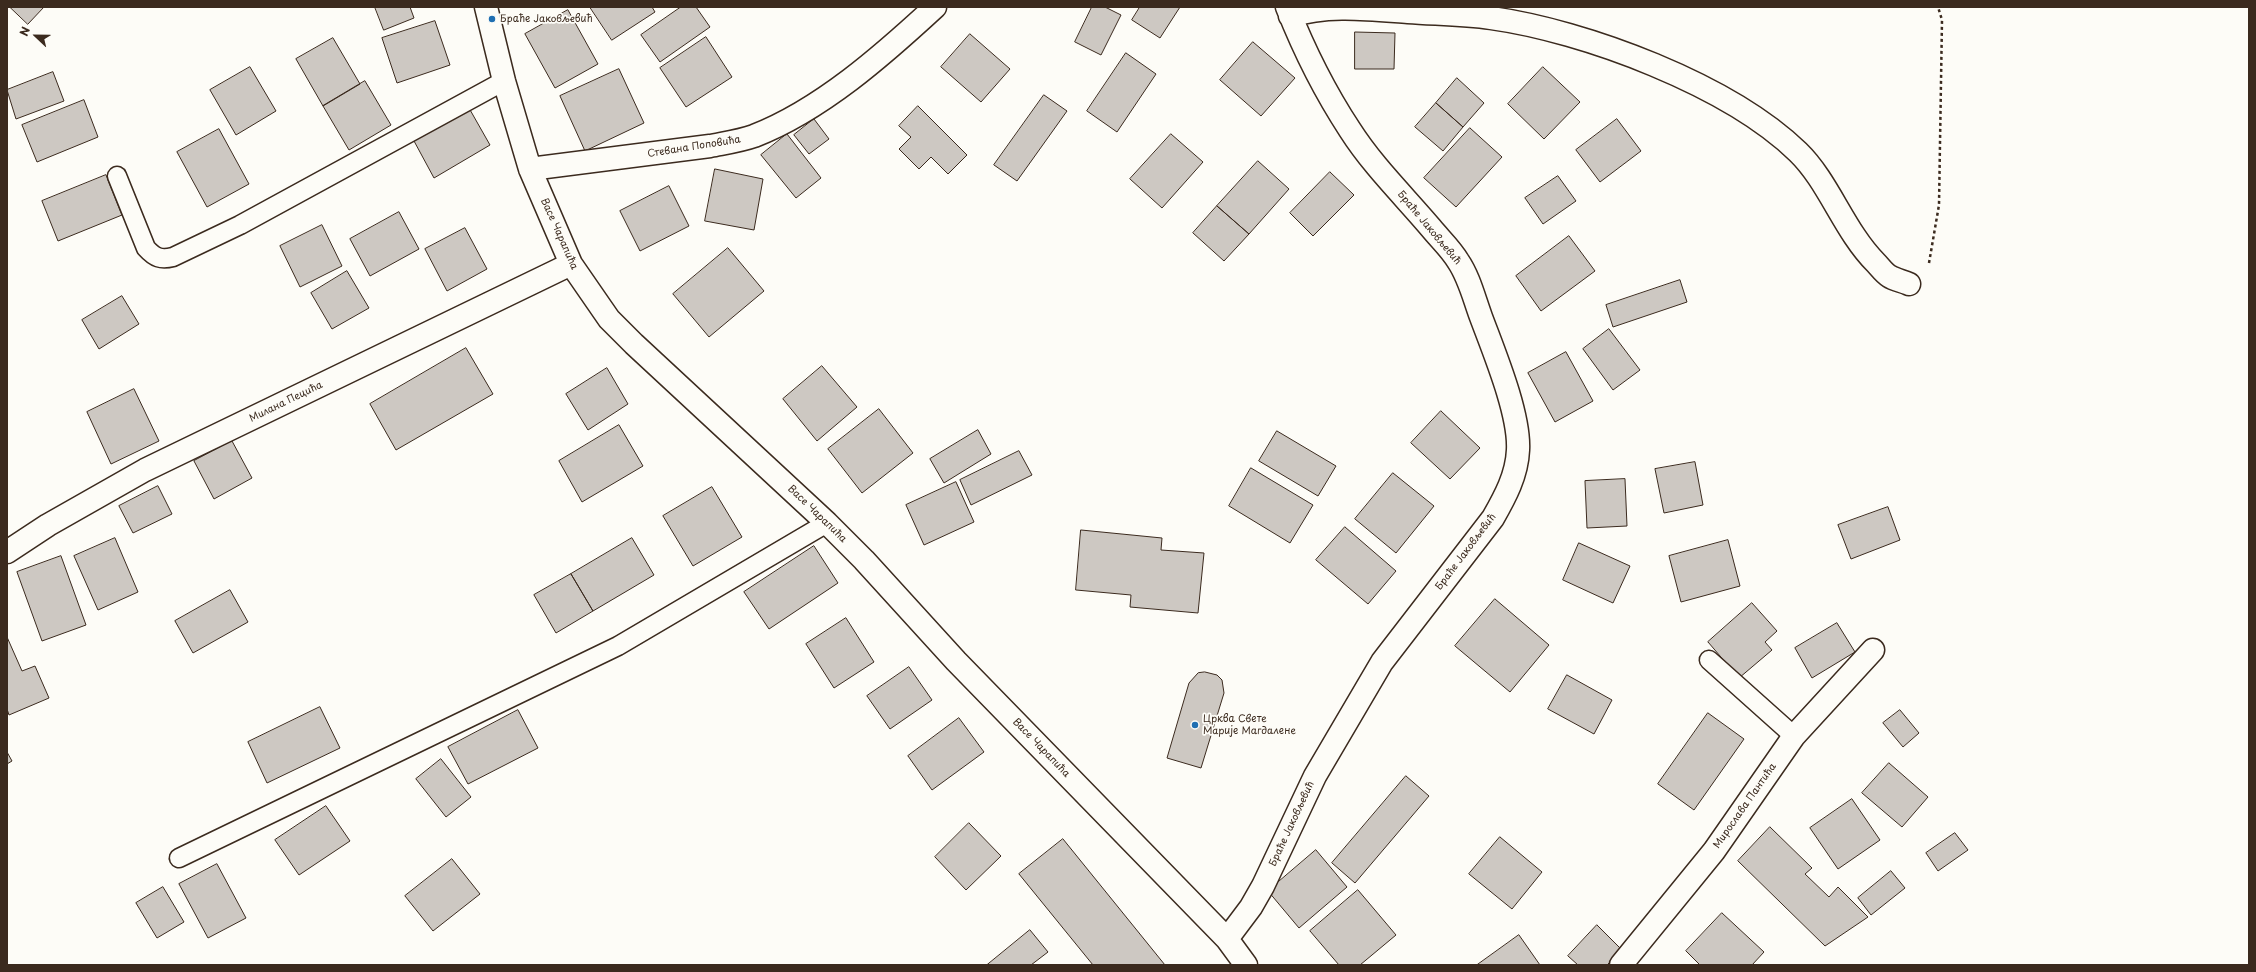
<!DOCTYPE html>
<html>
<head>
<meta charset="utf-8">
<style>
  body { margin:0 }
  #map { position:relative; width:2256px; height:972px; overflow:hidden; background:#fdfcf7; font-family:"Playpen Sans",sans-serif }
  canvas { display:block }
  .frame { position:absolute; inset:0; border:8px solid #3b2a1e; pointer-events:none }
  .north { position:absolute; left:16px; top:16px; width:40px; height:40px; -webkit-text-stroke:3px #fdfcf7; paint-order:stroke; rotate:292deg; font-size:11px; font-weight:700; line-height:16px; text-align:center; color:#3b2a1e }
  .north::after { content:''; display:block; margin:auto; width:14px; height:18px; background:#3b2a1e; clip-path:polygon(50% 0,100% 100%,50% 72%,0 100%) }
</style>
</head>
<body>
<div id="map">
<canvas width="2256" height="972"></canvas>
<div class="frame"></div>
<div class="north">N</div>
</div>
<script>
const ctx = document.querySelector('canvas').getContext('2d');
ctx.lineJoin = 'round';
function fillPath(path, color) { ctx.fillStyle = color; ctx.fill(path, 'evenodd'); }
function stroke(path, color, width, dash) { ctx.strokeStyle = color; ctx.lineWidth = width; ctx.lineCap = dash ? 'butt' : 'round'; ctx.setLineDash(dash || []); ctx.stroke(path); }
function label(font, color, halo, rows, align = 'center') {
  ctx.font = font + ' "Playpen Sans",sans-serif'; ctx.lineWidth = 3.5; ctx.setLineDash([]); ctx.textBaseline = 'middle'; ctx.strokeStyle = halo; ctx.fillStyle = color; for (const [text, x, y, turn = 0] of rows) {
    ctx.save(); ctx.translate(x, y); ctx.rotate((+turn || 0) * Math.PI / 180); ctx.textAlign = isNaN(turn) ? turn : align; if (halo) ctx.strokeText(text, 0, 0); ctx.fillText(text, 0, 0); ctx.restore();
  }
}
const building = new Path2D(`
  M10,7H44L28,24Z
  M375,7H410L414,18L384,30Z
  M590,7H652L655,12L612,40Z
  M681,7H696L710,27L660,62L641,35Z
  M1092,7H1105L1121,15L1101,55L1075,42Z
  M1140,7H1180L1160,38L1132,20Z
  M568,10L598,64L555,88L525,34Z
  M435,21L450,65L397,83L382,38Z
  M1355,32L1395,33L1394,69H1355Z
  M970,34L1010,69L981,102L941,67Z
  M706,37L732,77L686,107L660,68Z
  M333,38L360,84L323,106L296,59Z
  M1253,42L1295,78L1261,116L1220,80Z
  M1126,53L1156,74L1117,132L1087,111Z
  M250,67L276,111L236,135L210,90Z
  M1543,67L1580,102L1544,139L1508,104Z
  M619,69L644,123L585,151L560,96Z
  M53,72L64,101L16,119L7,90Z
  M1457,78L1484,103L1463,127L1436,103Z
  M365,81L391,125L349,150L323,106Z
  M1044,95L1067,111L1017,181L994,165Z
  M84,100L98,137L37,162L22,125Z
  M1436,103L1463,127L1443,151L1415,127Z
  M918,106L967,155L948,174L931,157L919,169L899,149L911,137L899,126Z
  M469,108L490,145L434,178L414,141Z
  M814,119L829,139L809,154L794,135Z
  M1617,119L1641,151L1600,182L1576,150Z
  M1470,128L1502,157L1456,207L1424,178Z
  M219,129L249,184L207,207L177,152Z
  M787,134L821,178L796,198L761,155Z
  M1171,134L1203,162L1162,208L1130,179Z
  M1258,161L1289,189L1249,234L1217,206Z
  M715,169L763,179L754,230L705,221Z
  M1330,172L1354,195L1313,236L1290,213Z
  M106,175L122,215L58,241L42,201Z
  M1558,176L1576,201L1543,224L1525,198Z
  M669,186L689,226L640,251L620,211Z
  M1217,206L1249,234L1224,261L1193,233Z
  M399,212L419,249L370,276L350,239Z
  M322,225L342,266L300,287L280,246Z
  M465,228L487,269L447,291L425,249Z
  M1569,236L1595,271L1541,311L1516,276Z
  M728,248L764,291L709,337L673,294Z
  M347,271L369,308L332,329L311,293Z
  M1680,280L1687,302L1613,327L1606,305Z
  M122,296L139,324L99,349L82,320Z
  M1609,329L1640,370L1613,390L1583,349Z
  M466,348L493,394L396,450L370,404Z
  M1566,352L1593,401L1555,422L1528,373Z
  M822,366L857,407L817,441L783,399Z
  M607,368L628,404L588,430L566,394Z
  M134,389L159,441L111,464L87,412Z
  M879,409L913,453L862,493L828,449Z
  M1441,411L1480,448L1450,479L1411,443Z
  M619,425L643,466L582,502L559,461Z
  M978,430L991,454L944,483L930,459Z
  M1277,431L1336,466L1318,496L1259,461Z
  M232,441L252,478L214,499L194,461Z
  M1019,451L1032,475L971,505L960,480Z
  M1695,462L1703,505L1664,513L1655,469Z
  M1251,468L1313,505L1290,543L1229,506Z
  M1393,473L1434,506L1396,553L1355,519Z
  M1625,479L1627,526L1587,528L1585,481Z
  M956,482L974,522L924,545L906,505Z
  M158,486L172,514L133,533L119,506Z
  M712,487L742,537L693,566L663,516Z
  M1888,507L1900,540L1851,559L1838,525Z
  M1345,527L1396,571L1368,604L1316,560Z
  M1081,530L1162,538L1161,550L1204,553L1198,613L1130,607L1131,595L1076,590Z
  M115,538L138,592L98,610L74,556Z
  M632,538L654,575L593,611L571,574Z
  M1728,540L1740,586L1681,602L1669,556Z
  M1579,543L1630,566L1613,603L1563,580Z
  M814,546L838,583L769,629L744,592Z
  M61,556L86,625L42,641L17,572Z
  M571,574L593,611L556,633L534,595Z
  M230,590L248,622L193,653L175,621Z
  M1495,599L1549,645L1510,692L1455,646Z
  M1752,603L1777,631L1765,642L1772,650L1739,678L1708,642Z
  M846,618L874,662L834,688L806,644Z
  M1837,623L1855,652L1812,678L1795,648Z
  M7,637L22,671L35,666L49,698L9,715L7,709Z
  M909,667L932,700L890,729L867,696Z
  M1205,672L1217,675L1222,680L1224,693L1201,768L1167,758L1189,683L1198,673Z
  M1567,675L1612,700L1594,734L1548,709Z
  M320,707L340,748L267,783L248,742Z
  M518,710L538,748L468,784L448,747Z
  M1900,710L1919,733L1903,747L1883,723Z
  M1708,713L1744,739L1694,810L1658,784Z
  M959,718L984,752L932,790L908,756Z
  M7,752L12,761L7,764Z
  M441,759L471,797L446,817L416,779Z
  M1889,763L1928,797L1902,827L1862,793Z
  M1406,776L1429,796L1355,883L1332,863Z
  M1852,799L1880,840L1838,869L1810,828Z
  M326,806L350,841L299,875L275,840Z
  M969,823L1001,856L966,890L935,857Z
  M1770,827L1812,868L1805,874L1829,897L1838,887L1868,917L1825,946L1738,861Z
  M1955,833L1968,850L1938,871L1926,853Z
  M1500,837L1542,872L1512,909L1469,874Z
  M1063,839L1165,965H1093L1019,874Z
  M1316,850L1347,887L1299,928L1268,891Z
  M452,859L480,894L433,931L405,896Z
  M217,864L246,918L208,938L179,884Z
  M1891,871L1905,888L1871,915L1858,898Z
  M163,887L184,922L157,938L136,903Z
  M1358,890L1396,935L1360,965H1339L1310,931Z
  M1722,913L1764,952L1752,965H1700L1686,951Z
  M1597,925L1622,950L1607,965H1578L1568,956Z
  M1030,930L1048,952L1031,965H987Z
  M1519,935L1540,965H1477Z`);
fillPath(building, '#cdc8c2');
stroke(building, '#3b2a1e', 1);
const lane = new Path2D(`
  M117,176L146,248C155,258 161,260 173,257L240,225L504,81
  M1709,660L1794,736
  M179,858L618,646L827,523`);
const street = new Path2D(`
  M486,7L504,81L530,169L571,264L609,319L634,344L827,523L864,560L956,661L1227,939L1246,965
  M1290,16C1328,4 1368,9 1408,12C1435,14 1463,14 1491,18C1585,31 1729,85 1798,152C1829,182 1844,231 1876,263C1880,267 1884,273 1889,276C1895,280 1903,281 1909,284
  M530,169L710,146C725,143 740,141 754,136C821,110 883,55 935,7
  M7,552L48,525L145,470L571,264
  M1227,939L1251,907L1263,886L1315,776L1382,662L1493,518C1505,497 1517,475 1518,450C1520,414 1494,352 1481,317C1474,298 1469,277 1458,261C1451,249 1440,239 1431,228C1404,196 1373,166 1350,130C1325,92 1304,50 1287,7
  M1621,965L1714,851L1794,736L1873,650`);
stroke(lane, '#3b2a1e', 21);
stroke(street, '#3b2a1e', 25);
stroke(new Path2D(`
  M1929,263L1939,205L1942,20L1938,7`), '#3b2a1e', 2.5, [3, 3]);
stroke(lane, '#fdfcf7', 18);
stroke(street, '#fdfcf7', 22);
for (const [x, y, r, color] of [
  [492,19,4,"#1f6fb2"],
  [1195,725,4,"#1f6fb2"]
]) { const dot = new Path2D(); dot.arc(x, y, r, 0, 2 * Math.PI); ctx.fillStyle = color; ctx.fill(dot); stroke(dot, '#fdfcf7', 1.5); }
label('10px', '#3b2a1e', '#fdfcf7', [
  ["Браће Јаковљевић",500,19],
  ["Црква Свете",1203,719],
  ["Марије Магдалене",1203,731]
], 'left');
label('10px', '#3b2a1e', '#fdfcf7', [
  ["Стевана Поповића",694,147,-9],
  ["Браће Јаковљевић",1429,228,50],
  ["Васе Чарапића",559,234,66],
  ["Милана Пецића",286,402,-26],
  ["Васе Чарапића",817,514,44],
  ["Браће Јаковљевић",1466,552,-53],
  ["Васе Чарапића",1041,748,46],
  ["Мирослава Пантића",1745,806,-55],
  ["Браће Јаковљевић",1292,824,-65]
]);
</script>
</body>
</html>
